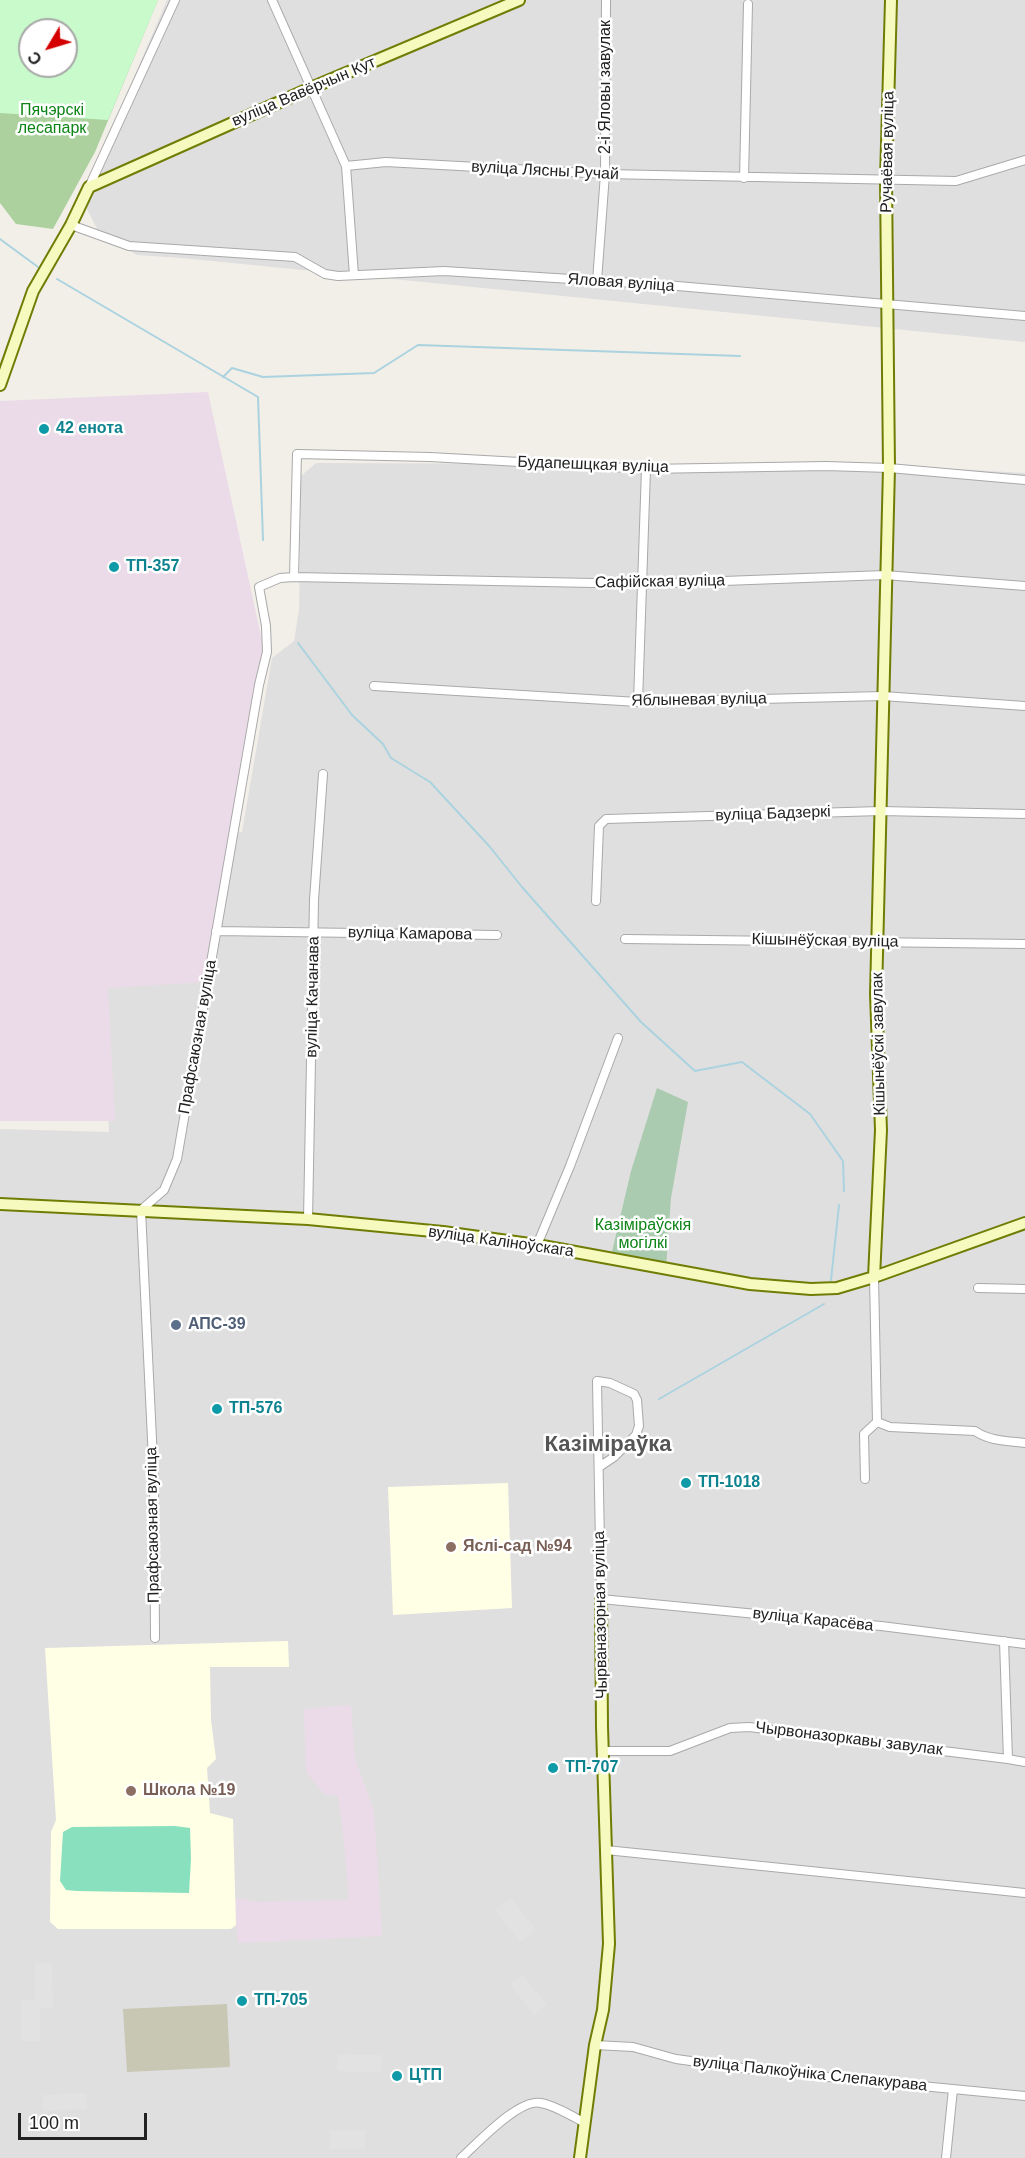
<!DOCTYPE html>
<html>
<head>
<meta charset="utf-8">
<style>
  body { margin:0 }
  #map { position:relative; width:1025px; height:2158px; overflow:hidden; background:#f2efe9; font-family:Helvetica,sans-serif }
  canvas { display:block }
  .north { position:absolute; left:18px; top:18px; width:60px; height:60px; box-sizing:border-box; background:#fff; border:2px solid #a7a7a7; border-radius:50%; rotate:232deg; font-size:16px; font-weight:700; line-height:24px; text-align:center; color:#222 }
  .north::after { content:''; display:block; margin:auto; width:21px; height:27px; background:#d40000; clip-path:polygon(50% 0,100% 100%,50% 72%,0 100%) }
  .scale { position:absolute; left:18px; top:2113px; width:129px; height:27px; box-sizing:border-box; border:3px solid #222; border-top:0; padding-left:8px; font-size:18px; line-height:21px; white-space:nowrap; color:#222; -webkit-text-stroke:4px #fff; paint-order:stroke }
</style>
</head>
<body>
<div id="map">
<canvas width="1025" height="2158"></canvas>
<div class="north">С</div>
<div class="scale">100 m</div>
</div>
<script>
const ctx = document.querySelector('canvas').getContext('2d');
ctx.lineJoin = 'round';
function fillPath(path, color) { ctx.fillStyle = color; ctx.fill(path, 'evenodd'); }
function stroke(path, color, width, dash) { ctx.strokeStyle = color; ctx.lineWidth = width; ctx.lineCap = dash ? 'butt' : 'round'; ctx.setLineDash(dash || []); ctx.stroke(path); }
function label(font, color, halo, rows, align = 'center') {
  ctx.font = font + ' Helvetica,sans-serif'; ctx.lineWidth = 5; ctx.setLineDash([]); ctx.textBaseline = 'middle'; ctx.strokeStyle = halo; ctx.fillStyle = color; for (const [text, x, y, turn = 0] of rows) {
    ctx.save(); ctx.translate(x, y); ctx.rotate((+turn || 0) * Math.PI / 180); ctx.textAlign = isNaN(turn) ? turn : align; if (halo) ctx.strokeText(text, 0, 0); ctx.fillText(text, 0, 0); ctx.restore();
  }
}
fillPath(new Path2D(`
  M167,0H1025V342L182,258L137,255L99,233L82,199Z
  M316,463L884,465L1025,473V2158H0V1129L109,1132L105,1023L104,850L242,832L272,658L294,641L299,610L301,476Z`), '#e0dfdf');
fillPath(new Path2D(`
  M208,392L266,659L205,982L108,988L115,1121H0V401Z
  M351,1705L355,1759L374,1811L382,1936L238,1943L234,1899H243L253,1902L349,1900L342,1822L338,1796L324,1794L306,1772L304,1709Z`), '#ebdbe8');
fillPath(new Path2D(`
  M508,1483L512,1608L393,1615L388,1487Z
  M288,1641L289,1667H210L211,1720L216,1759L207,1768L210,1813L233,1819L236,1925L231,1929H58L50,1922L51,1832L56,1820L45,1648Z`), '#ffffe5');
fillPath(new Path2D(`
  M227,2004L230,2067L127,2072L123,2009Z`), '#c7c7b4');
fillPath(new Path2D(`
  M0,0H158L95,152L53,229L16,224L0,203ZM30,30H66V66H30Z`), '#add19e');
fillPath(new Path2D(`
  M657,1088L688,1102L671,1198L666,1268L611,1256L631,1171Z`), '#aacbaf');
fillPath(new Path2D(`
  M0,0H158L108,120L0,113ZM30,30H66V66H30Z`), '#c8facc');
fillPath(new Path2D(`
  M175,1826L190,1828L191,1859L189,1893L77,1891L66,1890L60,1881L63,1832L72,1827Z`), '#88e0be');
fillPath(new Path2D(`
  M511,1898L536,1930L520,1942L495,1910Z
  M35,1963H52L53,2008H40V2041H21V2000H35Z
  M522,1974L547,2005L534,2015L510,1984Z
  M338,2054L382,2055L381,2073L337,2071Z
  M86,2093L87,2109L43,2111V2095Z
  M330,2130H365V2149H330Z`), '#e2e2e2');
stroke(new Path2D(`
  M0,239L38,267
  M57,279L258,397L263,540
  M223,377L232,368L263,377L374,373L418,345L740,356
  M298,643L352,715L383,744L391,758L430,782L490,847L522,887L641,1022L695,1071L742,1062L810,1114L843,1161L844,1191
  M831,1280L839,1205
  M659,1399L824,1304`), '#aad3df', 2);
const street = new Path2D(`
  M272,0L346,166L354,275
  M346,166L386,162L605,174L956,181L1025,160
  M744,178L748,4
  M89,187L175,0
  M71,225L129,246L295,257L325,274L338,276L444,271L666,285L1025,316
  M597,281L605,174L606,0
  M294,577L643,584L885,575L1025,586
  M374,686L638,702L883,696L1025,706
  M638,702L646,469
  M596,901L599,826L606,819L881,811L1025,814
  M216,931L497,935
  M625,939L1025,944
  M308,1219L314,900L323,774
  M537,1245L570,1166L618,1038
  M978,1288L1025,1289
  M877,1422L890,1427L975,1431C989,1441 1008,1441 1025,1443
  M599,1467L614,1457L636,1435L639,1426L637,1400L634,1394L610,1383L597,1381L601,1599L881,1626L1025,1644
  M865,1479L864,1434L877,1422L874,1277
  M155,1638L154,1481L141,1210L164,1190L177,1159L259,685L267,652L266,626L259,587L280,578L294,577L297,454L430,457L646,469L826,466L889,468L1025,480
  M1004,1641L1008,1759
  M604,1751H670L730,1728L749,1727L1008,1759L1025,1762
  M606,1850L1025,1893
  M595,2045L633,2047L676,2059L757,2070L1025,2096
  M461,2158C478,2143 519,2098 541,2103C556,2106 572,2116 585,2123
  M946,2158L953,2089`);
const secondary = new Path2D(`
  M0,385L33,291L71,225L89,187L311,88L519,0
  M0,1204L308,1219L443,1232L537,1245L750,1284L811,1289L837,1288L874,1277L1025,1223
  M874,1277L881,1130L876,994L889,468L886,180L891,0
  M580,2158L595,2045L603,2010L609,1944L602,1727L601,1599`);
stroke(street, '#a9a9a9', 10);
stroke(secondary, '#707d05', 14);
stroke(street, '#fff', 8);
stroke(secondary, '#f7fabf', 10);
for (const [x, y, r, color] of [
  [44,429,6,"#0f9aa8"],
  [114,567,6,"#0f9aa8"],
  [176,1325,6,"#5c6f8a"],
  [217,1409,6,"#0f9aa8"],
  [686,1483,6,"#0f9aa8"],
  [451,1547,6,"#8d6e63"],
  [553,1768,6,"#0f9aa8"],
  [131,1791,6,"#8d6e63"],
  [242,2001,6,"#0f9aa8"],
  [397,2076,6,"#0f9aa8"]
]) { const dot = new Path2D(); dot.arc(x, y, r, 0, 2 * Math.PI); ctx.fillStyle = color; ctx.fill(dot); stroke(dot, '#fff', 2); }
label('16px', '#222', '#fff', [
  ["2-і Яловы завулак",606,87,-90],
  ["вуліца Вавёрчын Кут",304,92,-23],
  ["Ручаёвая вуліца",888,152,-89],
  ["вуліца Лясны Ручай",545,171,3],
  ["Яловая вуліца",621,283,4],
  ["Будапешцкая вуліца",593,465,2],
  ["Сафійская вуліца",660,582,-1],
  ["Яблыневая вуліца",699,700,-1],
  ["вуліца Бадзеркі",773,814,-2],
  ["вуліца Камарова",410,934,1],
  ["Кішынёўская вуліца",825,941,1],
  ["вуліца Качанава",313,997,-89],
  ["Прафсаюзная вуліца",198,1037,-80],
  ["Кішынёўскі завулак",879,1044,-91],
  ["вуліца Каліноўскага",501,1242,8],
  ["Прафсаюзная вуліца",153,1525,-91],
  ["Чырваназорная вуліца",601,1615,-91],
  ["вуліца Карасёва",813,1620,6],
  ["Чырвоназоркавы завулак",849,1739,7],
  ["вуліца Палкоўніка Слепакурава",810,2074,6]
]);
label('16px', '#0c8416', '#fff', [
  ["Пячэрскі",52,111],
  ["лесапарк",52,129],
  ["Казіміраўскія",643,1226],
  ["могілкі",643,1244]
]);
label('bold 16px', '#0d838f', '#fff', [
  ["42 енота",56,429],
  ["ТП-357",126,567],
  ["ТП-576",229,1409],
  ["ТП-1018",698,1483],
  ["ТП-707",565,1768],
  ["ТП-705",254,2001],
  ["ЦТП",409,2076]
], 'left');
label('bold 16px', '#4e5e75', '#fff', [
  ["АПС-39",188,1325]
], 'left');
label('bold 16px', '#785e54', '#fff', [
  ["Яслі-сад №94",463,1547],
  ["Школа №19",143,1791]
], 'left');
label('bold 22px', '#555', '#fff', [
  ["Казіміраўка",608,1445]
]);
</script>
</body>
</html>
